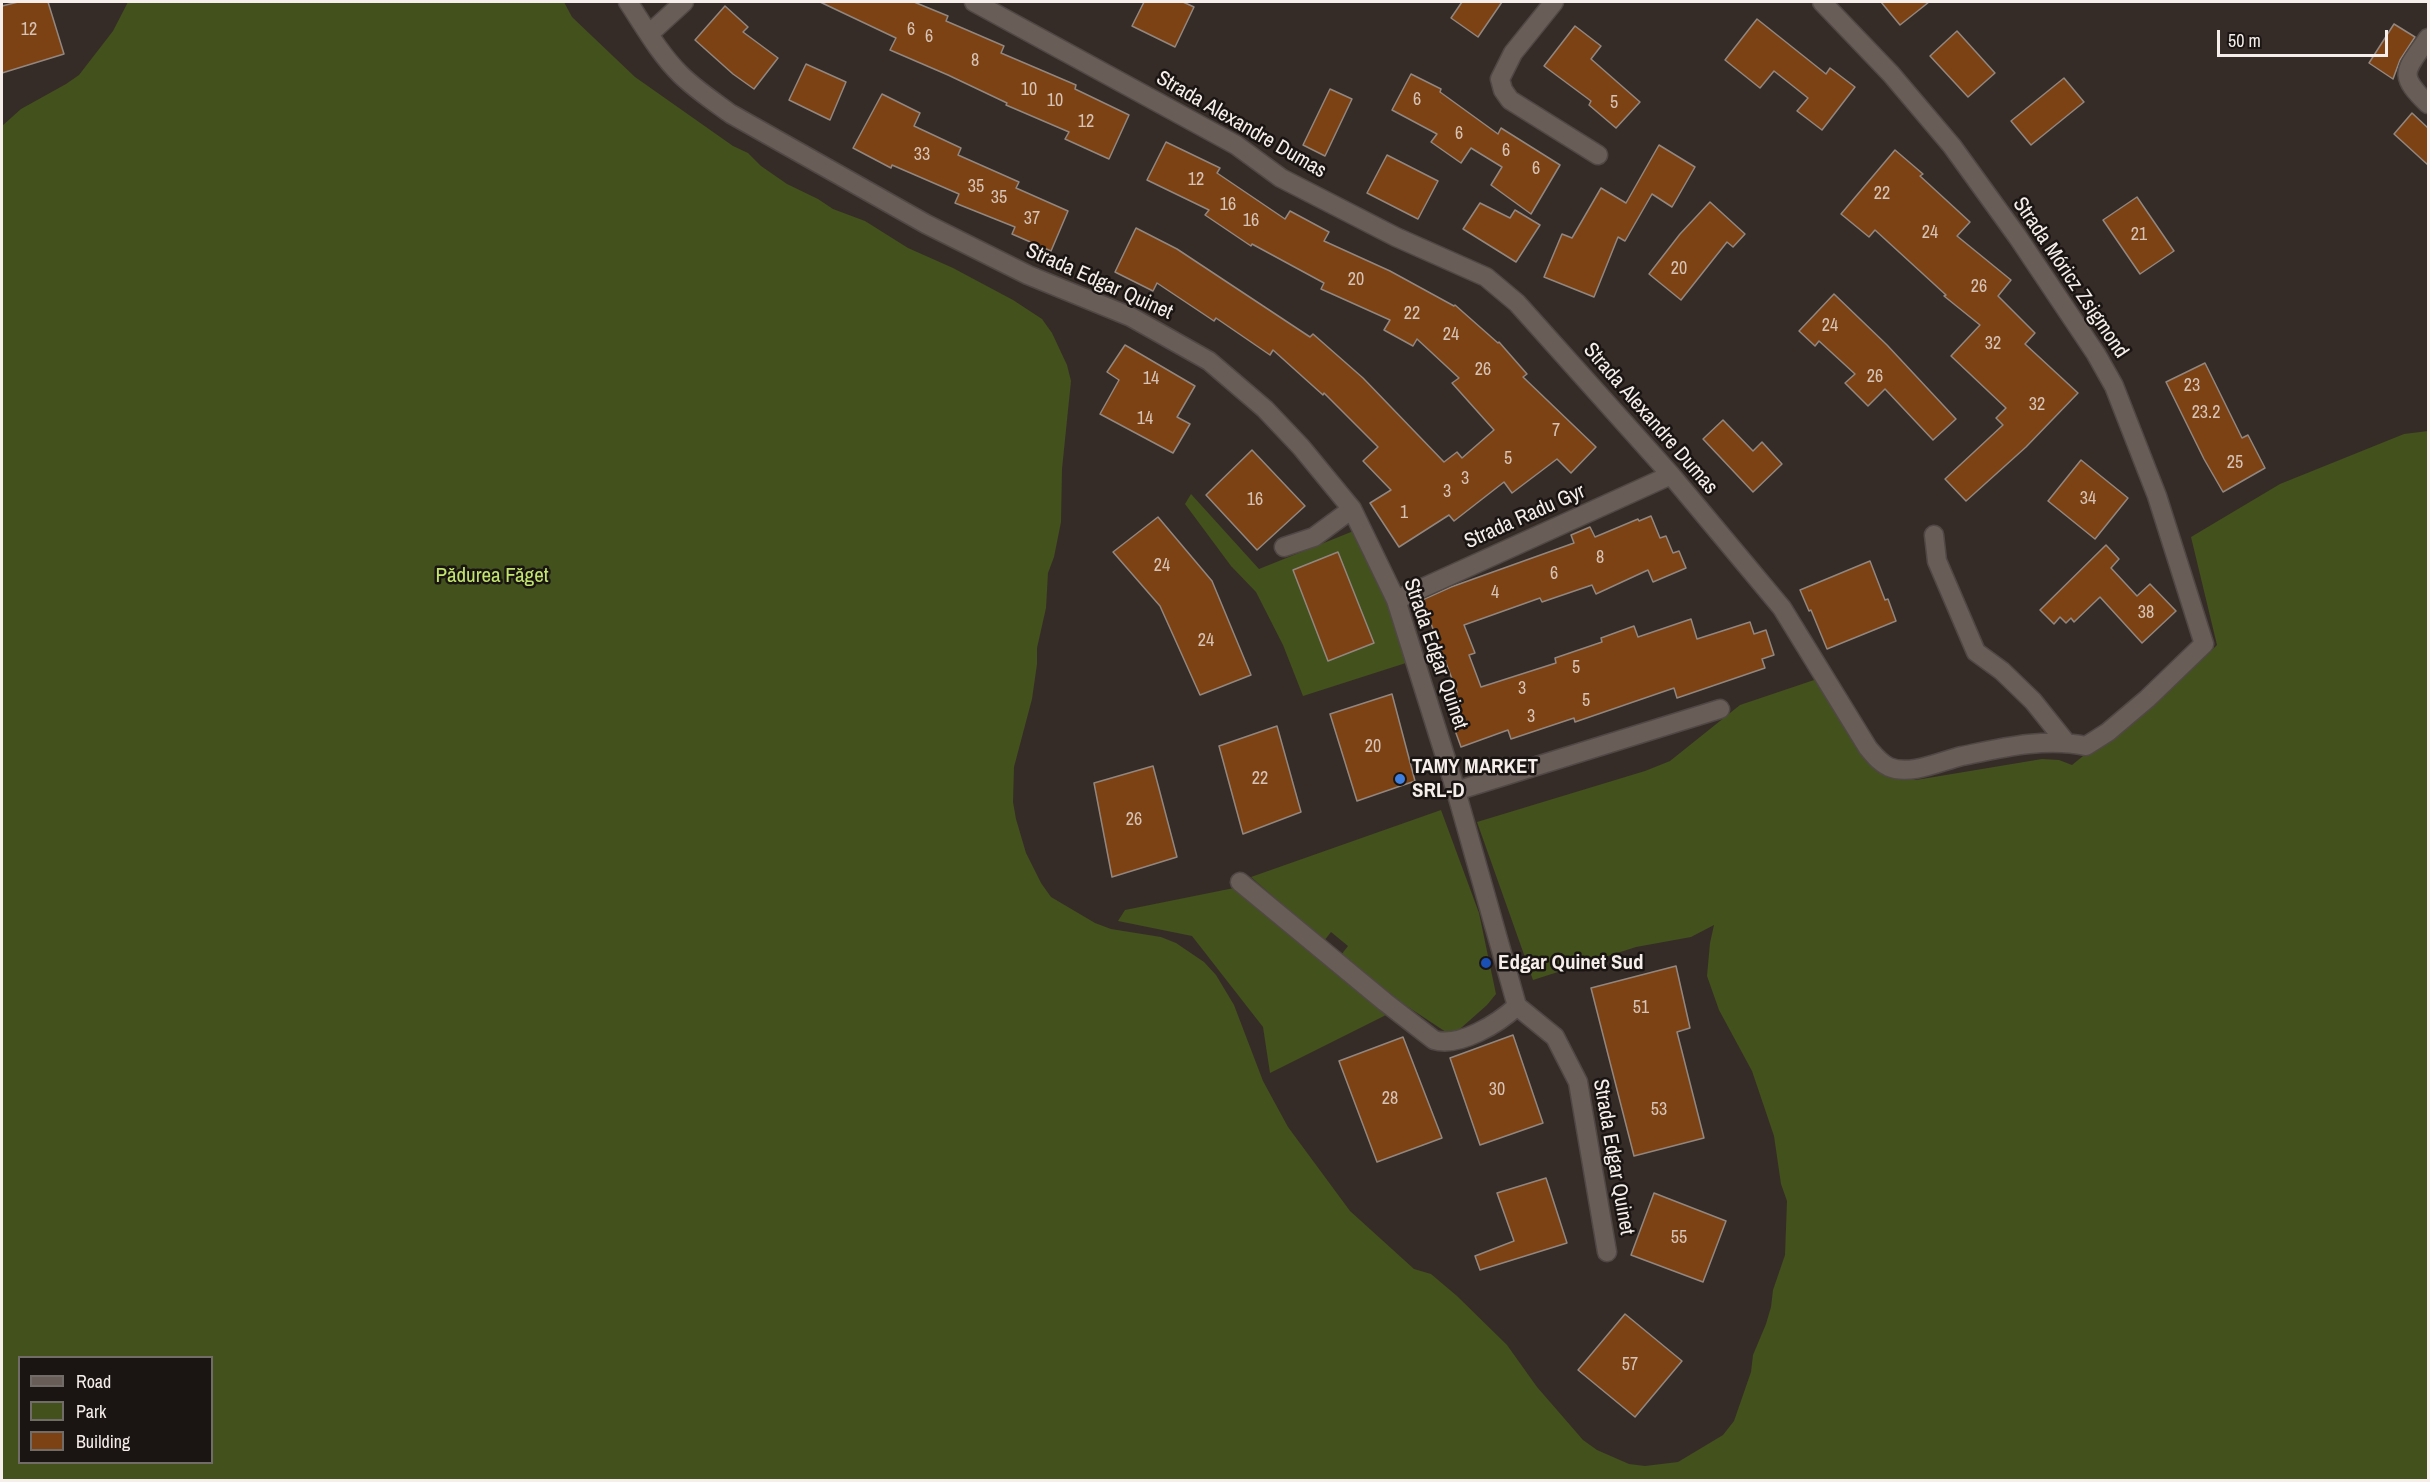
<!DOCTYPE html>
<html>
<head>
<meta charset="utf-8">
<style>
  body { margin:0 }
  #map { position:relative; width:2430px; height:1482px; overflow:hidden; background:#362c27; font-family:"Archivo Narrow",sans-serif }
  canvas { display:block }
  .frame { position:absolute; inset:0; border:3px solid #f5eeeb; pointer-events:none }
  .legend { position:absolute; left:18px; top:1356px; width:195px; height:108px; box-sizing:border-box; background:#1a1513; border:2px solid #726c69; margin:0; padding:8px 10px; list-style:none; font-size:18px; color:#f5eeeb }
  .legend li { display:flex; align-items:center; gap:12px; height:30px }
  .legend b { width:30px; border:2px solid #726c69 }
  .scale { position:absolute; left:2217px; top:30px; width:171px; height:27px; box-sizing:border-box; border:3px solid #f5eeeb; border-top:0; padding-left:8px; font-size:18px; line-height:21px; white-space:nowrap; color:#f5eeeb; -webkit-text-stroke:4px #1a1513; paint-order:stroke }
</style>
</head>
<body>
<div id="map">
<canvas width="2430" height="1482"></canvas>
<div class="frame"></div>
<ul class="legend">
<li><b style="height:8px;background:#685d57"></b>Road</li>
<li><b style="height:16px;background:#43511c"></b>Park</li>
<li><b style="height:16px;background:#7c4214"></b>Building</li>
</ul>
<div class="scale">50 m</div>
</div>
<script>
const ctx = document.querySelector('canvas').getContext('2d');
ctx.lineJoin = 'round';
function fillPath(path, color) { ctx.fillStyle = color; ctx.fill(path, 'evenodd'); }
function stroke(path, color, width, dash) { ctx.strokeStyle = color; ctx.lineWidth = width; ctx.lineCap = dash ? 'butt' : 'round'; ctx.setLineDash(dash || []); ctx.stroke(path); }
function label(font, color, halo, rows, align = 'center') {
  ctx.font = font + ' "Archivo Narrow",sans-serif'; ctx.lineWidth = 5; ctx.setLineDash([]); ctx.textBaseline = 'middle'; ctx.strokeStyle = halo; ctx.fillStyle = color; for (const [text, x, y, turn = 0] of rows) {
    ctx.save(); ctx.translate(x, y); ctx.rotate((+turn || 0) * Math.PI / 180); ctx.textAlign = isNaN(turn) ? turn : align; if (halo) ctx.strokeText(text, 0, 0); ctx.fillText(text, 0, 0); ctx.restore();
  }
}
fillPath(new Path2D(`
  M128,2H564L572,17L635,77L733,146L748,153L761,166L787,184L818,199L833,209L865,221L908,248L953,268L1013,300L1042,319L1052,333L1067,365L1071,381L1062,469L1061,522L1054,557L1048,573L1046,608L1037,648V664L1032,699L1014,767L1013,802L1016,819L1026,853L1041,883L1051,897L1095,923L1111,929L1161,937L1176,943L1204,962L1216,975L1234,1005L1263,1081L1288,1127L1350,1211L1414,1269L1431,1274L1457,1296L1507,1345L1537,1387L1583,1440L1597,1450L1629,1464L1645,1466L1678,1462L1723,1435L1734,1421L1751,1372L1753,1355L1766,1324L1771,1307L1773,1290L1785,1255L1787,1201L1781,1184L1774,1136L1752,1071L1719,1010L1707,976L1710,943L1714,925L1691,937L1636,947L1533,980L1477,822L1645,771L1670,761L1740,705L1820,678L1883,771L1916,780L2042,759L2059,760L2072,765L2206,656L2217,645L2191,537L2280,484L2404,434L2428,431V1480H2V126L21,109L66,84L79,75L113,31ZM20,1358H212V1462H20Z
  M1191,494L1259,569L1356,530L1385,595L1409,662L1303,696L1283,645L1256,592L1231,566L1185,504Z
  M1441,810L1479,913L1496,994L1487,1005L1452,1036L1405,1005L1341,955L1348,946L1331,932L1324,941L1251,877Z
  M1234,888L1386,1015L1270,1073L1263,1027L1192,936L1118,921L1125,910Z`), '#43511c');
const building = new Path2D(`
  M18,2H48L64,54L2,73V6Z
  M820,2H914L948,16L946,21L1004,46L1001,53L1076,85L1075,89L1129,115L1109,159L1065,139L1069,132L1006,105L1007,103L948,75L890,50L896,38Z
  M1144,2H1183L1194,7L1175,47L1132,26Z
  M1462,2H1502L1478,37L1451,18Z
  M1881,2H1929L1900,25Z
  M725,6L748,27L743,32L778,58L754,89L733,74L695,40Z
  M1757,19L1826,74L1830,68L1855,87L1822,130L1797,111L1808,98L1774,71L1760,88L1725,60Z
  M2394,24L2415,37L2400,60L2393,79L2369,63Z
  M1575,26L1601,46L1591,59L1640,102L1616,128L1589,105L1591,101L1544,66Z
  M1957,31L1995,73L1968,97L1930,56Z
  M806,64L846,82L830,120L789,100Z
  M1411,74L1441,89L1440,92L1498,134L1501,128L1560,165L1531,214L1491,185L1502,167L1471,148L1461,163L1431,142L1437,134L1392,110Z
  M2064,78L2084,102L2031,145L2011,121Z
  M1330,89L1352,99L1325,156L1303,145Z
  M882,94L920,113L914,126L961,148L958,155L1019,182L1016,188L1068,211L1051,251L1012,234L1015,227L955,203L959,194L892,165L891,168L853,148Z
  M2412,113L2428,128V165L2394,134Z
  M1166,142L1220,168L1217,173L1285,219L1290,211L1329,232L1324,241L1390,271L1454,306L1455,305L1498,343L1499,342L1527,374L1523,377L1596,447L1571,473L1557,459L1512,493L1504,482L1454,521L1449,515L1399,547L1370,503L1391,490L1363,461L1378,447L1324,393L1323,395L1273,350L1270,355L1216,318L1214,321L1157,283L1153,291L1115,272L1136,228L1177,249L1310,337L1313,334L1363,378L1444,462L1457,452L1462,458L1494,430L1452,383L1459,378L1417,339L1413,346L1384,330L1390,320L1321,289L1324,283L1252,244L1251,246L1205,215L1209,210L1147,180Z
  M1659,145L1695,167L1672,207L1652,194L1625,241L1618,237L1594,297L1544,277L1562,234L1572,238L1601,188L1626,203Z
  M1895,150L1923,174L1920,176L1970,222L1957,236L2011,280L1998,296L2035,333L2025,344L2078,393L2026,447L1966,501L1945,479L2003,425L1996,418L2006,408L1951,356L1980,325L1944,296L1946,295L1875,230L1869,237L1841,214Z
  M1387,155L1438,181L1418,219L1367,193Z
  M2137,197L2174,251L2140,274L2103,220Z
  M1710,202L1745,234L1733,247L1727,242L1681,300L1649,274L1680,234Z
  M1480,203L1510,218L1515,210L1540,225L1516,262L1463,229Z
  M1834,294L1887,345L1956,419L1933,440L1885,389L1868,406L1845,383L1855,374L1819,341L1815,346L1799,331Z
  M1125,345L1195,386L1177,417L1190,424L1173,453L1100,414L1119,380L1107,372Z
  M2205,363L2242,438L2248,435L2265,468L2223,492L2204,459L2166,382Z
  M1723,420L1753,451L1762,442L1782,464L1753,492L1703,439Z
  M1252,450L1305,506L1257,550L1206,495Z
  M2081,460L2128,498L2095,539L2048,501Z
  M1651,516L1660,538L1666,536L1673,553L1679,551L1686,568L1653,582L1648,570L1596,594L1592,585L1542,602L1540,598L1464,625L1475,653L1469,655L1481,687L1556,663L1555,658L1602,642L1601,638L1634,626L1638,637L1691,619L1697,639L1750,622L1754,634L1766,630L1774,655L1762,659L1765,668L1677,698L1674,688L1575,722L1574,718L1511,739L1508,730L1461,747L1443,697L1457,692L1422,600L1451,587L1574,543L1571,535L1590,527L1595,537L1638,519L1639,521Z
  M1158,517L1212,581L1251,675L1200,695L1160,606L1113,552Z
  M2106,545L2119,559L2111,568L2137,596L2150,584L2176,611L2142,643L2100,597L2074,622L2071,618L2066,623L2060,617L2054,624L2040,610Z
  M1338,552L1374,643L1328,661L1293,570Z
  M1870,561L1885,600L1888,599L1896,621L1827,649L1811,610L1809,611L1800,590Z
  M1392,694L1415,781L1357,801L1330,714Z
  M1277,726L1301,812L1243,834L1219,746Z
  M1153,766L1177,857L1112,877L1094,783Z
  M1676,966L1690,1028L1677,1032L1704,1138L1634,1156L1591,988Z
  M1513,1035L1543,1123L1480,1145L1450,1058Z
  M1403,1037L1442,1138L1377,1162L1339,1061Z
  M1546,1178L1567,1243L1480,1270L1475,1256L1514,1241L1497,1193Z
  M1654,1193L1726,1221L1703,1282L1631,1255Z
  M1625,1314L1682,1361L1635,1417L1578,1370Z`);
fillPath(building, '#7c4214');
stroke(building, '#928780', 1.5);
const minor = new Path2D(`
  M628,2C644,26 659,53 680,74C695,89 713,101 731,114L926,224L1028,275L1131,317L1209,361L1265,409L1301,447L1352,509L1396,600L1456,791L1517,1006L1555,1037L1578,1082L1607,1252
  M974,2L1236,145L1281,178L1396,237L1486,277L1517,303L1671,475L1782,608L1868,748C1874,755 1880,763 1889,767C1910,776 1941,761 1962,756C2001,748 2046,737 2086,746L2108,732L2147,699L2204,644L2157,496L2114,386L2096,354L2017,236L1952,146L1891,74L1822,2
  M1554,2L1513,53L1500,79L1503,90L1510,100L1598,155
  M649,34L684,2
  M2428,38C2406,71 2396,73 2428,104
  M1934,535L1937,561L1976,652L2002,671L2033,701L2065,741
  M1284,547L1314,537L1352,509
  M1396,600L1671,475
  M1456,791L1720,709
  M1240,882L1385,1002L1434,1040C1459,1048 1499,1023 1517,1006`);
stroke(minor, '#514845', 21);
stroke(minor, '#685d57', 18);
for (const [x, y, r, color] of [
  [1400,779,6,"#3f7fe0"],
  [1486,963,6,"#1a4fb4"]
]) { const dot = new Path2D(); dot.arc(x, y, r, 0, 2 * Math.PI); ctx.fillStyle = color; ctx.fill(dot); stroke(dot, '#1a1513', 2); }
label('18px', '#d7c3b5', null, [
  ["12",29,30],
  ["6",911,30],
  ["6",929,37],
  ["8",975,61],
  ["10",1029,90],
  ["6",1417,100],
  ["10",1055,101],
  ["5",1614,103],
  ["12",1086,122],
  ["6",1459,134],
  ["6",1506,151],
  ["33",922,155],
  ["6",1536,169],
  ["12",1196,180],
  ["35",976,187],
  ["22",1882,194],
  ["35",999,198],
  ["16",1228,205],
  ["37",1032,219],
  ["16",1251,221],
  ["24",1930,233],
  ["21",2139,235],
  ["20",1679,269],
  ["20",1356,280],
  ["26",1979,287],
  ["22",1412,314],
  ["24",1830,326],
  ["24",1451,335],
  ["32",1993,344],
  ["26",1483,370],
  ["26",1875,377],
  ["14",1151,379],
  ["23",2192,386],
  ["32",2037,405],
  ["23.2",2206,413],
  ["14",1145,419],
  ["7",1556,431],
  ["5",1508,459],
  ["25",2235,463],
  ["3",1465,479],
  ["3",1447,492],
  ["34",2088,499],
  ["16",1255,500],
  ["1",1404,513],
  ["8",1600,558],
  ["24",1162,566],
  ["6",1554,574],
  ["4",1495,593],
  ["38",2146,613],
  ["24",1206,641],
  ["5",1576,668],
  ["3",1522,689],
  ["5",1586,701],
  ["3",1531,717],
  ["20",1373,747],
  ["22",1260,779],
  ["26",1134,820],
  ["51",1641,1008],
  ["30",1497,1090],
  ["28",1390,1099],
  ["53",1659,1110],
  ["55",1679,1238],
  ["57",1630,1365]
]);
label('21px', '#f5eeeb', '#1a1513', [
  ["Strada Alexandre Dumas",1241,125,30],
  ["Strada Móricz Zsigmond",2070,278,56],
  ["Strada Edgar Quinet",1099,282,24],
  ["Strada Alexandre Dumas",1650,419,49],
  ["Strada Radu Gyr",1525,517,-24],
  ["Strada Edgar Quinet",1435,654,71],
  ["Strada Edgar Quinet",1613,1157,80]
]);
label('21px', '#c2e56c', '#1a1513', [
  ["Pădurea Făget",492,576]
]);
label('bold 21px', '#f5eeeb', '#1a1513', [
  ["TAMY MARKET",1412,767],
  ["SRL-D",1412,791],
  ["Edgar Quinet Sud",1498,963]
], 'left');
</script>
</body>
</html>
